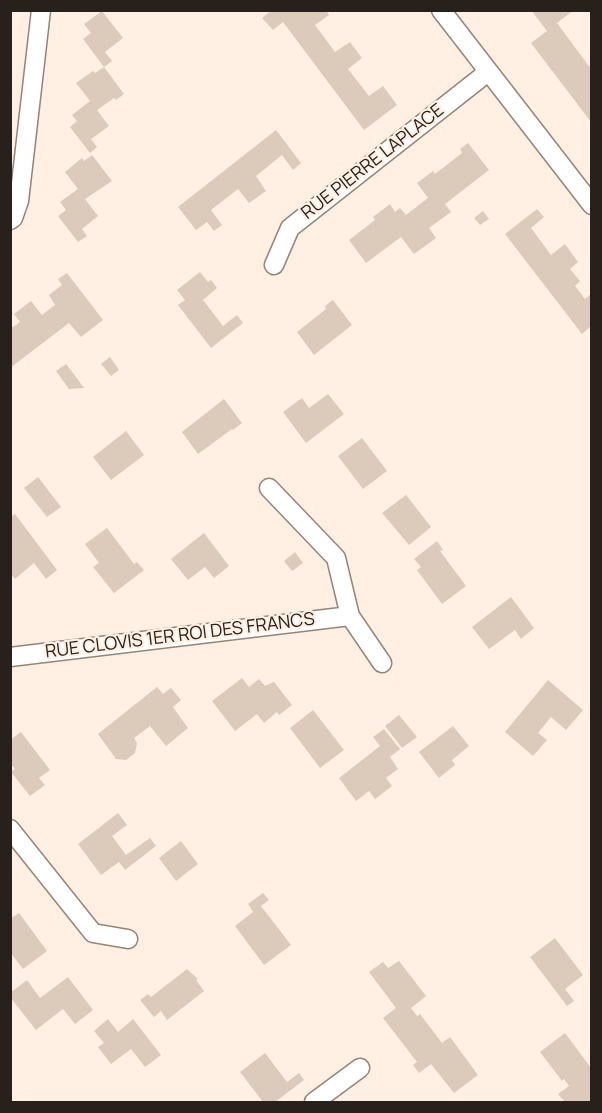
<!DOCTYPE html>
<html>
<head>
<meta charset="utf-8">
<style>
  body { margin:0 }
  #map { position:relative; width:602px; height:1113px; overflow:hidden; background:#fff0e3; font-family:Manrope,sans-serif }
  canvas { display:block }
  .frame { position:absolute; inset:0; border:12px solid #27201b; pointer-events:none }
</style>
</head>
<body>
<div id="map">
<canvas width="602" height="1113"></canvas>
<div class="frame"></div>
</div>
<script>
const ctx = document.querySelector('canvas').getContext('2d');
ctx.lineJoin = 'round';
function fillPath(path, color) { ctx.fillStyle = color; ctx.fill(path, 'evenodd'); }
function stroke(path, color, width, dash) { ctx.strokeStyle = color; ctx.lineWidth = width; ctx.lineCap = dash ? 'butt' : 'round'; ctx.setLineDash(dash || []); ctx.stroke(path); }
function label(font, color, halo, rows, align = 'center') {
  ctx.font = font + ' Manrope,sans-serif'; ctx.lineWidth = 4.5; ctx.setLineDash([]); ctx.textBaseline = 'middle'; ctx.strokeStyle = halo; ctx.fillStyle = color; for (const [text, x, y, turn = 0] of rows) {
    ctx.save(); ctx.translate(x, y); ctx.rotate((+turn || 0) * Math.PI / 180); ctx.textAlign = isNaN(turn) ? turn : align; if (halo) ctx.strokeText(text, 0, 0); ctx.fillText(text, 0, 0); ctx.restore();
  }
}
fillPath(new Path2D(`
  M272,10H326L329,15L315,25L335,52L350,42L362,58L348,69L369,96L383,86L397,105L364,130L283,22L273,30L262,18Z
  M531,10H574L557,23L591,69V122L531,43L547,31Z
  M102,11L123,38L105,52L112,61L104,67L124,94L116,100L114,98L97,110L109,126L91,139L97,147L90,153L70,127L77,121L72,115L90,101L76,83L93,71L95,73L104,67L83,39L91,33L84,24Z
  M276,130L301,163L293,170L282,155L256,176L266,191L249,203L238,189L211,210L222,225L214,231L207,222L196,230L178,207Z
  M468,143L489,170L445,204L451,212L429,228L436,238L414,254L401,237L366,263L349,240L375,220L373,217L390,204L395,212L400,208L406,215L428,198L417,183L433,171L435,174L462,153L460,149Z
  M92,155L112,181L85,199L98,216L82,229L87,236L78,242L58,216L66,210L60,202L78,189L65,172L82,158L84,161Z
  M537,209L544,217L531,228L551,255L565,244L578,262L570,269L580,281L575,286L585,299L591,294V326L582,334L505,234Z
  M483,211L489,219L480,225L474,218Z
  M200,272L208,282L211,280L217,288L203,300L223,326L237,315L243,323L211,348L178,305L185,300L177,290Z
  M67,273L103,320L81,337L69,323L10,368V329L20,322L14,314L31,301L42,315L55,305L49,295L62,285L58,279Z
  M333,300L352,325L314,355L297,332L326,309L325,306Z
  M110,357L119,370L111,376L101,364Z
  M66,364L70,369L84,388L69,389L56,371Z
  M328,394L344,414L306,443L283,412L302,398L309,408Z
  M224,399L242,423L233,430L232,429L198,454L182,432Z
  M126,431L144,455L111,480L93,457Z
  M362,438L387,471L363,489L338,456Z
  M38,477L61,507L47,517L24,488Z
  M406,495L431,527L409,545L382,513Z
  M15,514L57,570L46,579L34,563L15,579L10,573V541L12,539L10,517Z
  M107,528L134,564L137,562L144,570L114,593L93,567L99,563L85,544Z
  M204,533L229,566L214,578L205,567L188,580L171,559Z
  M437,541L443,550L440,551L466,586L442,604L417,570L421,567L414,559Z
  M295,552L303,563L292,571L284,561Z
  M511,597L534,628L521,639L515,630L489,649L472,627Z
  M242,678L249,687L259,679L265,686L274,682L292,705L279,715L277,712L264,723L257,714L235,731L212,701Z
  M548,680L583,710L566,730L551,717L538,733L547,740L533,756L505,732Z
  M157,687L163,694L171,688L181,700L173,707L188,728L166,746L150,726L134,738L137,743L135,753L126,760L116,759L98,734Z
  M313,710L344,750L320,768L290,728Z
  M399,715L417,737L402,748L385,726Z
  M453,726L469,746L452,760L455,765L439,778L419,752Z
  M384,729L400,749L390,757L398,769L386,778L392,786L375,799L369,791L356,801L339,778L380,746L373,737Z
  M21,732L50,770L39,778L45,785L30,796L11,772L15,769L10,763V740Z
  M118,813L127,825L112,836L126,855L150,838L156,846L125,870L119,862L101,875L78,844Z
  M181,841L198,864L176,881L159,858Z
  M263,893L269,900L261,906L291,945L264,965L235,926L253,912L248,904Z
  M19,913L47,951L23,969L10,952V919Z
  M555,938L583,975L565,989L574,1001L567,1006L530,957Z
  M399,961L426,996L411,1008L417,1016L420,1014L442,1043L450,1037L478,1075L454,1093L431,1064L419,1073L413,1065L417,1062L383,1018L396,1008L369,972L383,962L388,968Z
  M187,969L198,979L196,980L204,991L167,1020L161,1011L154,1017L140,1000L148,994L151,997Z
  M68,977L93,1010L75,1024L63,1009L36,1030L10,997V993L27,980L40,998Z
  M108,1019L118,1032L133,1019L161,1055L145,1067L131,1049L111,1064L98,1047L104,1043L94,1031Z
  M565,1033L591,1068V1102H565L558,1094L569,1086L564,1079L562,1081L540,1052Z
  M265,1053L287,1082L299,1073L304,1080L275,1102H263L240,1072Z`), '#dccabb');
const minor = new Path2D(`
  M441,10L592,205
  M10,220L13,218L19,201L41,10
  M274,265L290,228L488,72
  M269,488L336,558L350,616L382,663
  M10,657L350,616
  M10,829L93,933L128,939
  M314,1102L360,1068`);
stroke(minor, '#958576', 21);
stroke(minor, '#fff', 18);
label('18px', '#27201b', '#fff0e3', [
  ["RUE PIERRE LAPLACE",373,162,-38],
  ["RUE CLOVIS 1ER ROI DES FRANCS",180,636,-7]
]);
</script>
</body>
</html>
